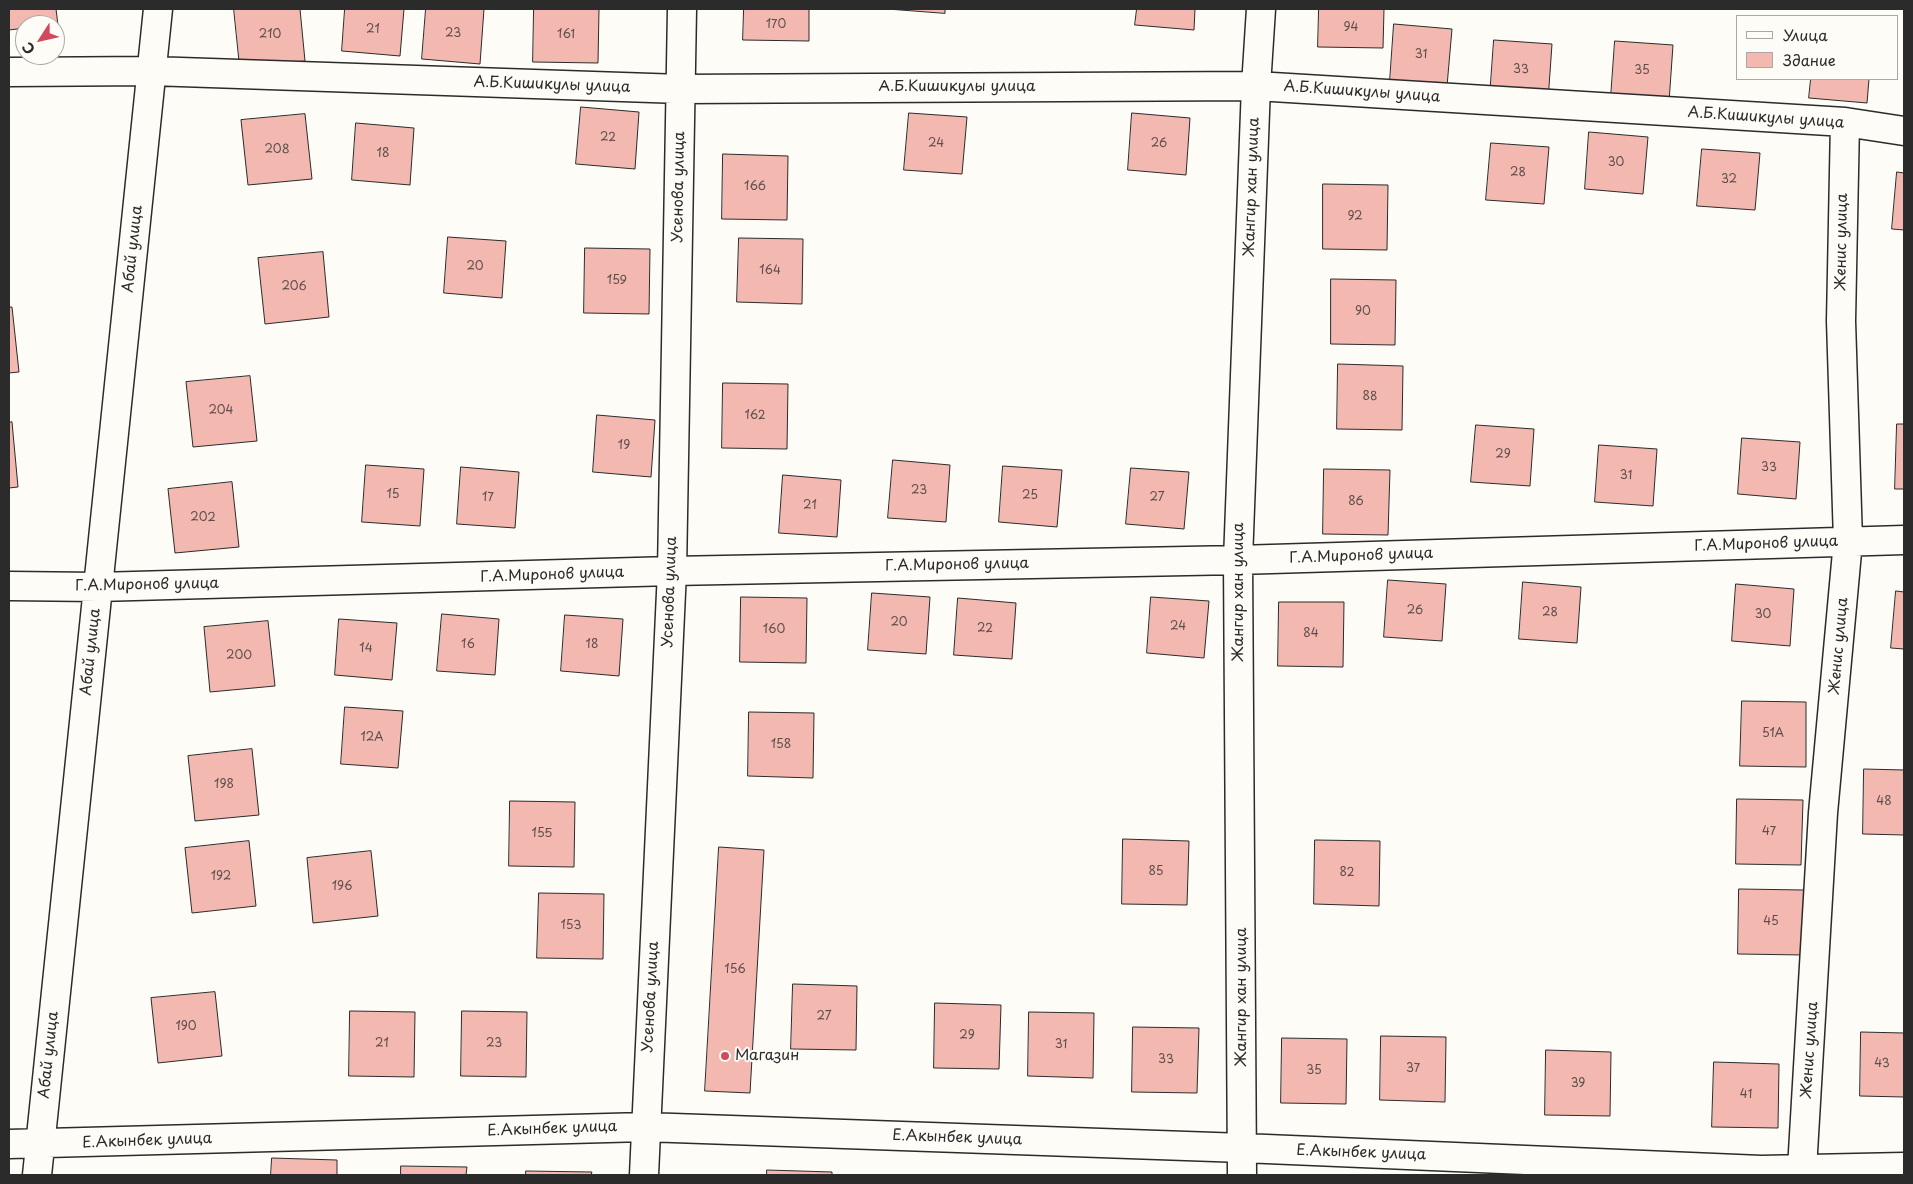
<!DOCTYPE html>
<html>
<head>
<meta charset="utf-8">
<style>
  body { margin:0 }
  #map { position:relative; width:1913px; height:1184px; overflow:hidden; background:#fdfcf7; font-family:"Playpen Sans",sans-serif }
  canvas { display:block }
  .frame { position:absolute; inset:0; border:10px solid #2b2b2b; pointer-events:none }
  .legend { position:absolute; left:1736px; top:15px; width:162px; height:65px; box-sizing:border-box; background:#fdfcf7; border:1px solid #a9a8a5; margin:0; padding:6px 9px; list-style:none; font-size:15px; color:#2b2b2b }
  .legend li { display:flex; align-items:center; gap:10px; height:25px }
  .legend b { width:25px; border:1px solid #a9a8a5 }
  .north { position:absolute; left:15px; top:15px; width:50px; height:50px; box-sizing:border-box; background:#fdfcf7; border:1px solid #a9a8a5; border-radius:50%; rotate:235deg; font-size:14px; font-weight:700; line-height:20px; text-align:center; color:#2b2b2b }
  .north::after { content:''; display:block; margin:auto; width:18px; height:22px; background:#d1495b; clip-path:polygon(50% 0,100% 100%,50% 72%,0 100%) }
</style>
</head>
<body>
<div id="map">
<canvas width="1913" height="1184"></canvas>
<div class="frame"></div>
<ul class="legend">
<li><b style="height:6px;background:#fdfcf7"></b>Улица</li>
<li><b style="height:14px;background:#f3b8b0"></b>Здание</li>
</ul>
<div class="north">С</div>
</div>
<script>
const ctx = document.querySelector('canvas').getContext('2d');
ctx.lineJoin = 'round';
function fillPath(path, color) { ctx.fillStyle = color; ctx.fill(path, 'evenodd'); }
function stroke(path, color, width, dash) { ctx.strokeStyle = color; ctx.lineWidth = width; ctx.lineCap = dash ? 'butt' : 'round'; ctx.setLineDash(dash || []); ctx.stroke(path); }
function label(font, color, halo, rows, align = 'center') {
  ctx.font = font + ' "Playpen Sans",sans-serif'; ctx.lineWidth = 4; ctx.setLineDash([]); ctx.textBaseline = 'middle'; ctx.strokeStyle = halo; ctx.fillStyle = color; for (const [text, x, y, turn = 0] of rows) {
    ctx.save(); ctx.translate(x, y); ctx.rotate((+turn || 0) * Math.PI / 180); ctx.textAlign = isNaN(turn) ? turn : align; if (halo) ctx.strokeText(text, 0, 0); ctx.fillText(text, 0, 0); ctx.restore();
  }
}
const building = new Path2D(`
  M9,9H56L58,25H25V28L9,30Z
  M234,9H300L305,61L240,67Z
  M345,9H404L400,56L342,51Z
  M426,9H484L480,64L422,59Z
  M534,9H599L598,63L533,62Z
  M744,9H809V41L743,40Z
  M888,9H945V13Z
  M1137,9H1195L1194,30L1135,25Z
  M1319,9H1384L1383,48L1318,47Z
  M1394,24L1452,29L1447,86L1390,81Z
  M1494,40L1552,44L1548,101L1490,96Z
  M1615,41L1673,45L1669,102L1611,97Z
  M1811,79H1869L1867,103L1809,98Z
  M581,107L639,112L635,169L576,164Z
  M909,113L967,117L962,174L904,170Z
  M1132,113L1190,118L1186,175L1128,170Z
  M305,114L312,179L248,185L241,120Z
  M356,123L414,128L410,185L352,180Z
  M1589,132L1648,137L1643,194L1585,189Z
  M1491,143L1549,147L1544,204L1486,200Z
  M1702,149L1760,153L1755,210L1697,206Z
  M723,154L788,156L787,220L722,219Z
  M1897,172L1904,173V230L1892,229Z
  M1323,184L1388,185L1387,250L1323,249Z
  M448,237L506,241L502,298L444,293Z
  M739,238L803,239L802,304L737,302Z
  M585,248L650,249L649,314L584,313Z
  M323,252L329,317L265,324L258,258Z
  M1331,279L1396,280L1395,345L1331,344Z
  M9,307H12L19,372L9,373Z
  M1338,364L1403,366L1402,430L1337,429Z
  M250,376L257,441L193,447L186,382Z
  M723,383L788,384L787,449L722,448Z
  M597,415L655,420L651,477L593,472Z
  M12,422L18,487L9,488V423Z
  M1897,424H1904V489H1895Z
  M1476,425L1534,429L1530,486L1471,482Z
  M1742,438L1800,442L1796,499L1738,494Z
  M1599,445L1657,449L1653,506L1595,502Z
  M893,460L950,465L946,522L888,518Z
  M366,465L424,469L420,526L362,522Z
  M1003,466L1062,470L1057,527L999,522Z
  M461,467L519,472L515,528L457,524Z
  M1131,468L1189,472L1184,529L1126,524Z
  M1324,469L1390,470L1388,535L1323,534Z
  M783,475L841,480L837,537L779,533Z
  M232,482L239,547L175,553L168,489Z
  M1388,580L1446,584L1442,641L1384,637Z
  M1523,582L1581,587L1577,643L1519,639Z
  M1736,584L1794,589L1790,646L1732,641Z
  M1896,591L1904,592V649L1891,648Z
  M872,593L930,597L926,654L868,650Z
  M741,597L807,598L806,663L740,662Z
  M1151,597L1209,601L1204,658L1147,653Z
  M958,598L1016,603L1012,659L954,655Z
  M1279,602H1344L1343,667L1278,666Z
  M442,614L499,619L495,675L437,671Z
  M565,615L623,619L619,676L561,671Z
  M339,619L397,623L392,680L335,675Z
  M268,621L275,686L210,692L204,627Z
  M1742,701L1806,702V767L1740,766Z
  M345,707L403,711L398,768L341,764Z
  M749,712L814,713L813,778L748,776Z
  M252,749L259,815L195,821L188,756Z
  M1864,769L1904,770V835L1863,834Z
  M1737,799L1803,800L1801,865L1736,864Z
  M510,801L575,802L574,867L509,866Z
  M1123,839L1189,841L1187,905L1122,904Z
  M1315,840L1380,841L1379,906L1314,904Z
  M249,841L256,906L192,913L185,848Z
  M719,847L764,850L750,1093L705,1091Z
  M371,851L378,916L313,923L307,858Z
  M1739,889L1804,890L1803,955L1738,954Z
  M539,893L604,894L603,959L537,958Z
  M793,984L857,986L856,1050L791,1049Z
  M215,992L222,1056L158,1063L151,998Z
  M935,1003L1001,1005L999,1069L934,1068Z
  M350,1011L415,1012L414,1077L349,1076Z
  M462,1011L527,1012L526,1077L461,1076Z
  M1029,1012L1094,1013L1093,1078L1028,1076Z
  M1133,1027L1199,1028L1197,1093L1132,1092Z
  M1861,1032L1904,1033V1097L1860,1096Z
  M1381,1036L1446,1037L1445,1102L1380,1100Z
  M1282,1038L1347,1039L1346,1104L1281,1103Z
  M1546,1050L1611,1052L1610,1116L1545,1115Z
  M1714,1062L1779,1064L1778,1128L1712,1127Z
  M272,1158L337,1160V1175H271Z
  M401,1166L467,1167L466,1175H401Z
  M767,1170L832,1172V1175H767Z
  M526,1171L592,1172L591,1175H526Z`);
fillPath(building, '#f3b8b0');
stroke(building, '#2b2b2b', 1);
const minor = new Path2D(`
  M9,72L151,71L681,89L1256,86L1845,122L1904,131
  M9,586L98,587L672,571L1238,560L1904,540
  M9,1144L645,1127L1243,1148L1761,1170L1904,1167
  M1802,1169L1823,813L1848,541L1841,321L1845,122
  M37,1175L158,9
  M644,1175L672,571L682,9
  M1242,1175L1238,560L1256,86L1261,9`);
stroke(minor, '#2b2b2b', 31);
stroke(minor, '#fdfcf7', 28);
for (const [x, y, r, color] of [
  [725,1056,5,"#d1495b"]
]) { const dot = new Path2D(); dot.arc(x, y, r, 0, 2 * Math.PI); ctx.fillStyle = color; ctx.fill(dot); stroke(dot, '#fdfcf7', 2); }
label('12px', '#5d4e4c', null, [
  ["170",776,25],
  ["94",1351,28],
  ["21",373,30],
  ["23",453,34],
  ["210",270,35],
  ["161",566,35],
  ["31",1421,55],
  ["33",1521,70],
  ["35",1642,71],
  ["22",608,138],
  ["24",936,144],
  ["26",1159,144],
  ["208",277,150],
  ["18",383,154],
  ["30",1616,163],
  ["28",1518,173],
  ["32",1729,180],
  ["166",755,187],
  ["92",1355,217],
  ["20",475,267],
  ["164",770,271],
  ["159",617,281],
  ["206",294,287],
  ["90",1363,312],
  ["88",1370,397],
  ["204",221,411],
  ["162",755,416],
  ["19",624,446],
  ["29",1503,455],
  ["33",1769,468],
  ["31",1626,476],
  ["23",919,491],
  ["15",393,495],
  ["25",1030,496],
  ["17",488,498],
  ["27",1157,498],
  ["86",1356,502],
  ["21",810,506],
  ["202",203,518],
  ["26",1415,611],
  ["28",1550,613],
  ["30",1763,615],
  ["20",899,623],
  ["24",1178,627],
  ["22",985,629],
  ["160",774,630],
  ["84",1311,634],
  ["16",468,645],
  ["18",592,645],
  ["14",366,649],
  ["200",239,656],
  ["51А",1773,734],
  ["12А",372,738],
  ["158",781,745],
  ["198",224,785],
  ["48",1884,802],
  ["47",1769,832],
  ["155",542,834],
  ["85",1156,872],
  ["82",1347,873],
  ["192",221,877],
  ["196",342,887],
  ["45",1771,922],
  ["153",571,926],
  ["156",735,970],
  ["27",824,1017],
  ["190",186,1027],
  ["29",967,1036],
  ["21",382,1044],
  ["23",494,1044],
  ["31",1061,1045],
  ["33",1166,1060],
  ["43",1882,1064],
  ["37",1413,1069],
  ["35",1314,1071],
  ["39",1578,1084],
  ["41",1746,1095]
]);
label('15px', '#2b2b2b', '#fdfcf7', [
  ["А.Б.Кишикулы улица",552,85,2],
  ["А.Б.Кишикулы улица",957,87],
  ["А.Б.Кишикулы улица",1362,92,4],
  ["А.Б.Кишикулы улица",1766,118,4],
  ["Усенова улица",679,187,-89],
  ["Жангир хан улица",1252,187,-88],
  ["Женис улица",1842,242,-89],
  ["Абай улица",133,249,-84],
  ["Г.А.Миронов улица",1766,544,-2],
  ["Г.А.Миронов улица",1361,556,-2],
  ["Г.А.Миронов улица",957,565,-1],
  ["Г.А.Миронов улица",552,575,-2],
  ["Г.А.Миронов улица",147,585,-1],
  ["Усенова улица",670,592,-88],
  ["Жангир хан улица",1239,592,-90],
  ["Женис улица",1839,646,-85],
  ["Абай улица",91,652,-84],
  ["Усенова улица",651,997,-87],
  ["Жангир хан улица",1242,997,-90],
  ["Женис улица",1810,1050,-86],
  ["Абай улица",49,1055,-84],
  ["Е.Акынбек улица",552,1129,-2],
  ["Е.Акынбек улица",957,1138,2],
  ["Е.Акынбек улица",147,1141,-2],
  ["Е.Акынбек улица",1361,1153,2]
]);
label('15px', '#2b2b2b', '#fdfcf7', [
  ["Магазин",735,1056]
], 'left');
</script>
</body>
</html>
